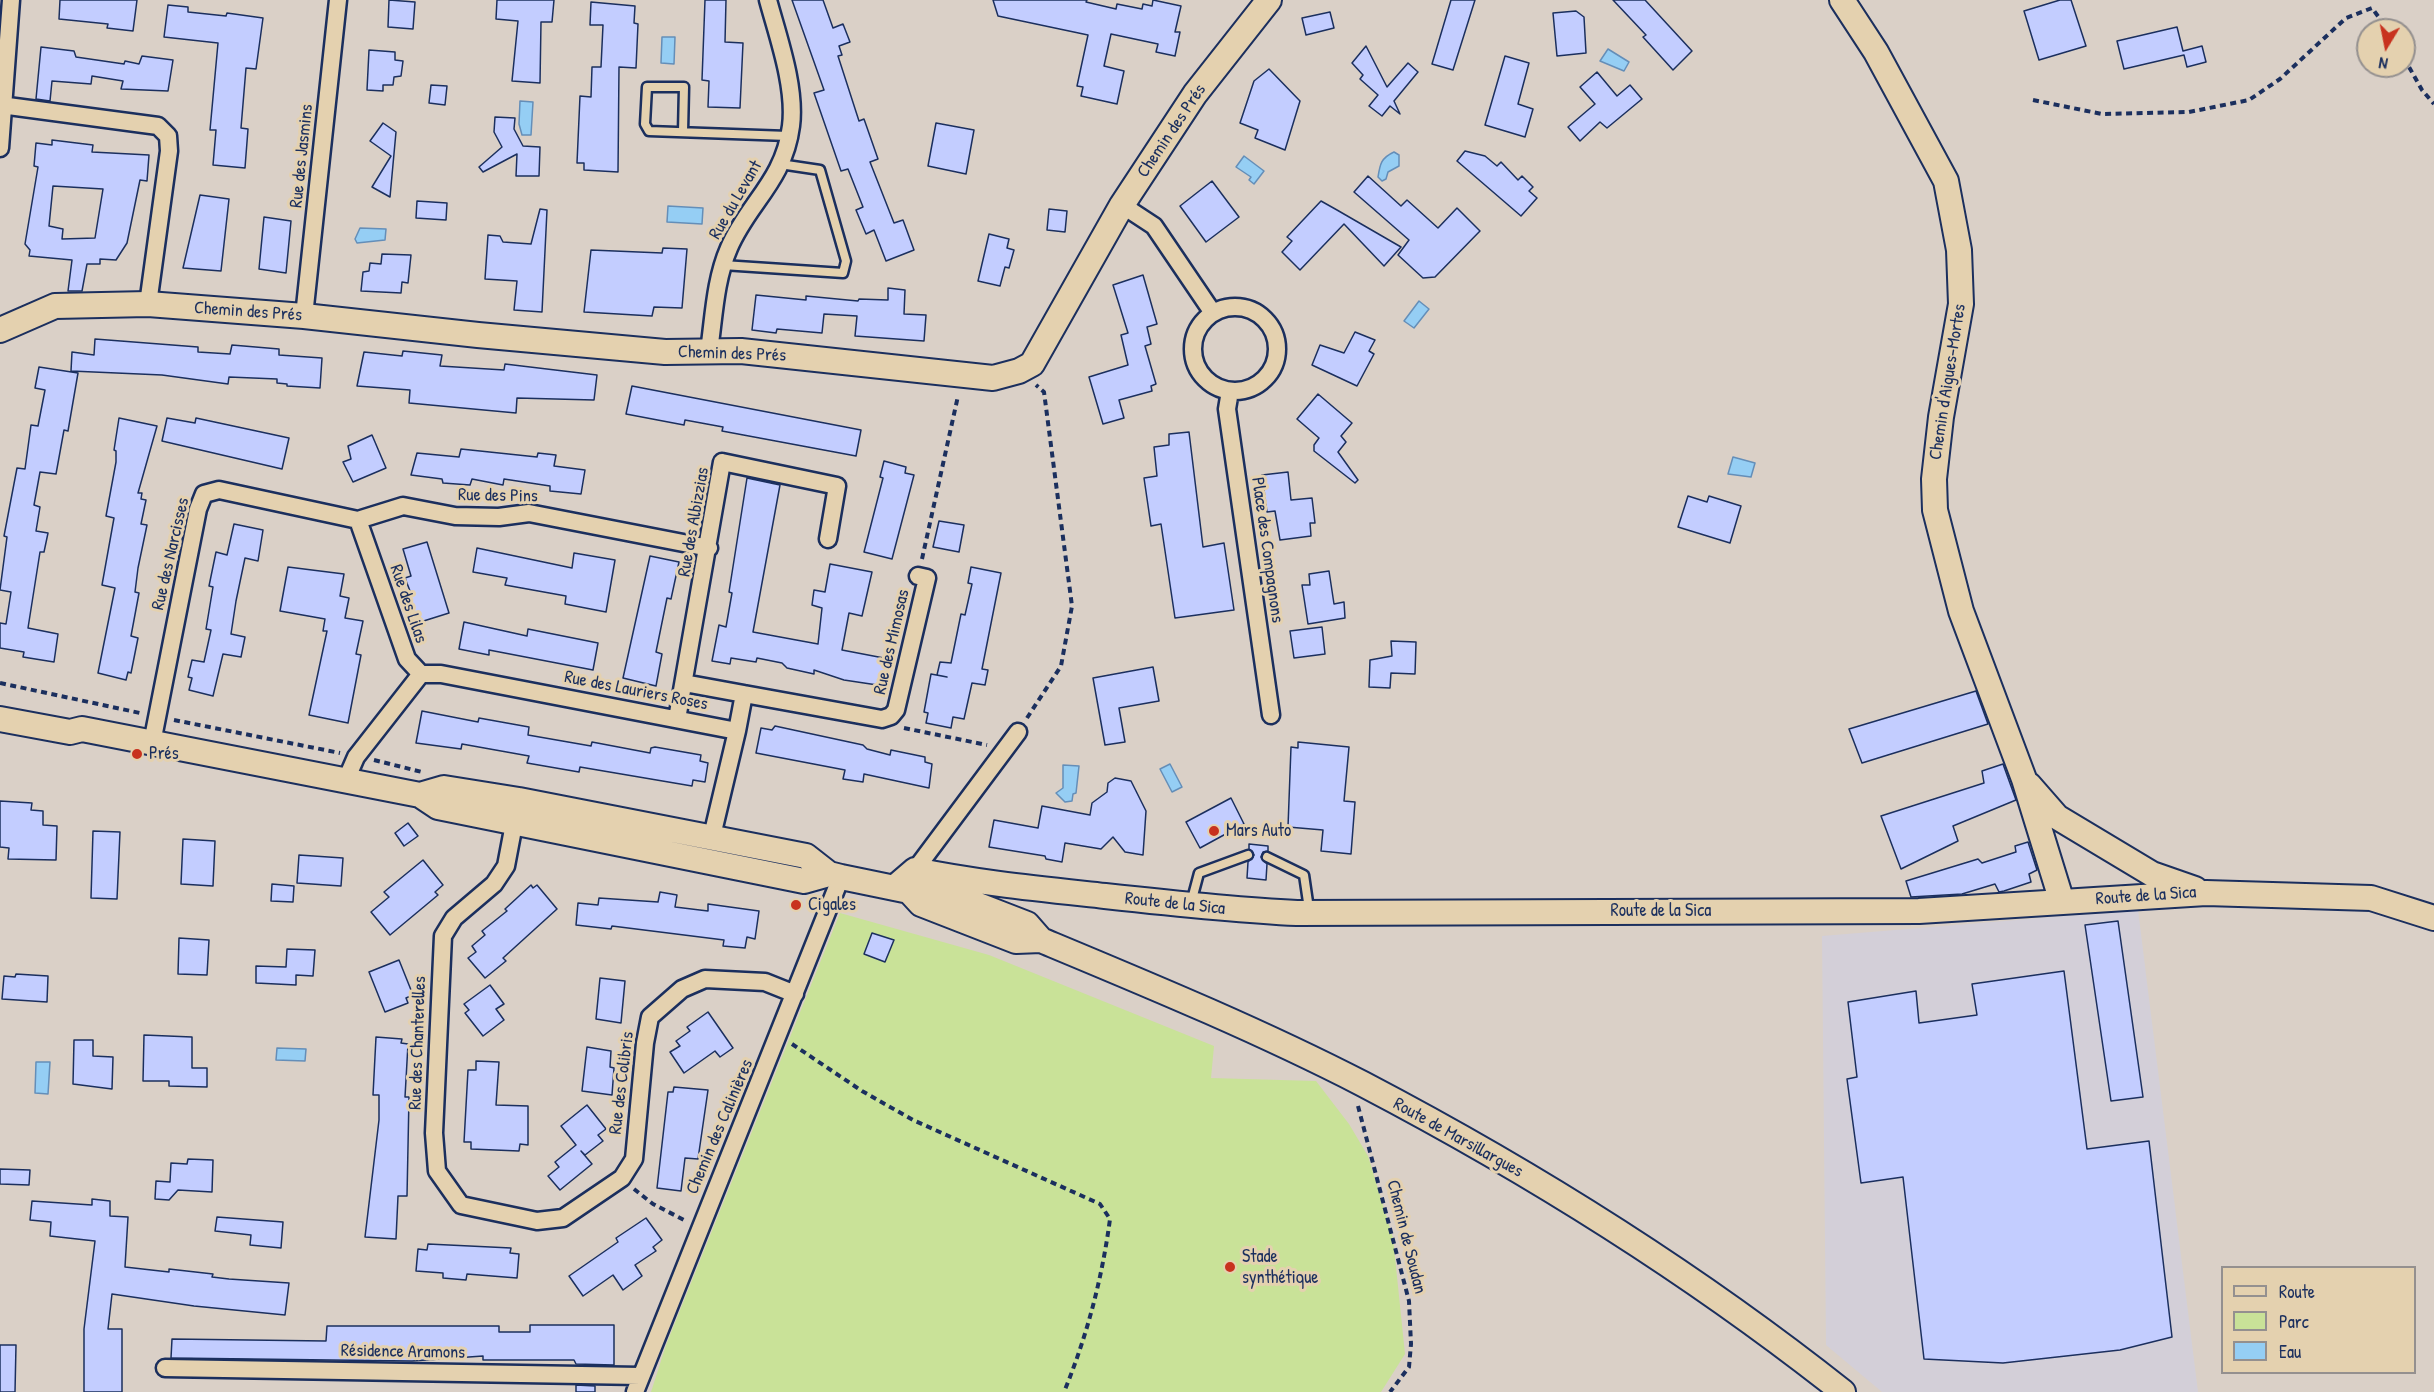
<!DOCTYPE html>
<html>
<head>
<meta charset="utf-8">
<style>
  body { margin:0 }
  #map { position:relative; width:2434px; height:1392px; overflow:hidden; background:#dad0c7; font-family:"Patrick Hand",sans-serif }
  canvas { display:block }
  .legend { position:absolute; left:2221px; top:1266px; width:195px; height:108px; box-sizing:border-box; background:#e4d1af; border:2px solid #94908f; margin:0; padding:8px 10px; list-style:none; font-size:18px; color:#1b2f5e }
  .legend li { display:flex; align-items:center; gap:12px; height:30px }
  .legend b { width:30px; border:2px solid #94908f }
  .north { position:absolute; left:2356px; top:18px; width:60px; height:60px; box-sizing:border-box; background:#e4d1af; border:2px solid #94908f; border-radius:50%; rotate:190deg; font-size:16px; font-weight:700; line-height:24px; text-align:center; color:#1b2f5e }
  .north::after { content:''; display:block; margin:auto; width:21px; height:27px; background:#c8321e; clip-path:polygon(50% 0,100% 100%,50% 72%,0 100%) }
</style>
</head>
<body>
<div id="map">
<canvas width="2434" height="1392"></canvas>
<ul class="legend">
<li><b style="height:8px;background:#e4d1af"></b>Route</li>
<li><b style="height:16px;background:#c9e298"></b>Parc</li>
<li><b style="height:16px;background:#95cef4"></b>Eau</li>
</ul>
<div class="north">N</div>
</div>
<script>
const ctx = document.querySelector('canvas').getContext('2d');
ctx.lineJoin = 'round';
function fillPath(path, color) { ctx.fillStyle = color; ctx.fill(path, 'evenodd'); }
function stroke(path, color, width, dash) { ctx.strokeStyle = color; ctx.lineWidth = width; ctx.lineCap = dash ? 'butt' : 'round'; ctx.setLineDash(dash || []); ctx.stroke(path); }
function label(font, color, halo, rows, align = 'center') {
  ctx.font = font + ' "Patrick Hand",sans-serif'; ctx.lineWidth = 6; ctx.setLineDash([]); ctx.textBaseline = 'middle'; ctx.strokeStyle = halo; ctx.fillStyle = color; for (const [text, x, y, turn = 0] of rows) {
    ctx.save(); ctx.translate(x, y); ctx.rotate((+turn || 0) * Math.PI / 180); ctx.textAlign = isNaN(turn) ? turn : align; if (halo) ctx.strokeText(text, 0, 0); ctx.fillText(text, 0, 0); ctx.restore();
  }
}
fillPath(new Path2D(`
  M2138,910L2198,1392H1882L1826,1345L1822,936Z`), '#d3cfd8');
fillPath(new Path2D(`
  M840,913L989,955L1214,1046L1211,1078L1316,1081L1349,1124L1368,1156L1393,1238L1405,1354L1381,1392H651L666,1345Z`), '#c9e298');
const water = new Path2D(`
  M662,37H675L674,64L661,63Z
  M1608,49L1629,62L1624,71L1600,61Z
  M520,101L533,102L531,135H522L519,124Z
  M1394,152L1399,155V166L1388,172L1386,179L1382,181L1378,177C1380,164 1381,158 1394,152Z
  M1244,156L1264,171L1254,184L1249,180L1251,177L1236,167Z
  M668,206L703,208L702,224L667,222Z
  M360,228L386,229L385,240L357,243L355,239Z
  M1419,301L1429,309L1414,328L1404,321Z
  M1733,457L1755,463L1751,477L1728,474Z
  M1170,764L1182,787L1172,792L1160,769Z
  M1063,765L1079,766L1076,793L1073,794L1072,801L1065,802L1056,793L1063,788Z
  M277,1048L306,1049L305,1061L276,1060Z
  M36,1062H50L48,1094L35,1093Z`);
fillPath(water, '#95cef4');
stroke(water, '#648eb8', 1.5);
const building = new Path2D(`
  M60,0H137L133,31L107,28L108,24L59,19Z
  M389,0L415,2L413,29L388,27Z
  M497,0H554L552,22H541L540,83L512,81L518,21L496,19Z
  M705,0H726L725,42L743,43L740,108L708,107L709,81L702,80Z
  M792,0H823L833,28L843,24L850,42L839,46L842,55L838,56L859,121L864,119L878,159L870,162L894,223L903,220L914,250L886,261L874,230L866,234L856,210L863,207L848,169L841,171L814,93L824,90Z
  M993,0H1087L1086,2L1116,9L1117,4L1142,9L1143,4L1152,6L1153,0L1181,6L1175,32H1180L1175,56L1156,52L1158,44L1111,34L1104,66L1124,71L1117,104L1081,96L1083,87L1077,86L1088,35L998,16Z
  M1451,0H1475L1453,70L1432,64Z
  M1613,0H1645L1692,51L1673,70L1643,37L1646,35Z
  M2060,0H2071L2086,46L2039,60L2024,11Z
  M591,2L635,6L634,23L638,24L636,68L619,67L618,172L584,170V163H577L580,96L591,97L592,67H601L603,25H590Z
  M168,5L188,7V12L226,16L227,13L263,18L256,69L246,68L241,128L248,129L245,168L213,165L216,130H210L218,43L164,37Z
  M1576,11L1584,17L1586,53L1557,56L1553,13Z
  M1330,12L1334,28L1306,35L1302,18Z
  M2177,27L2183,51L2202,46L2206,62L2187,67L2184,55L2124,69L2117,41Z
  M1366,46L1387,87L1408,63L1418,72L1394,101L1400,114L1390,106L1382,116L1369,106L1378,95L1360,79L1363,75L1352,63Z
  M41,47L74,51L76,57L124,64L125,61L139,64L142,56L173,60L168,91L121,89L123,81L92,76L91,84L52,81L50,101L36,99Z
  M369,50L395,52V60L403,61L401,76L394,77L393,85H383V91L367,90Z
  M1505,56L1529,63L1518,104L1533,109L1525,137L1485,125Z
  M1269,69L1300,101L1285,150L1255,138L1258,130L1240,123L1254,81Z
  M1597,72L1617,96L1630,85L1642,99L1607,128L1600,122L1580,141L1568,127L1595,104L1580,87Z
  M431,85L447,86L445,105L429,103Z
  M495,117L515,118L514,129L523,146L540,147L539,176H516L517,154L483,172L479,167L502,147L494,132Z
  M383,123L396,132L390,197L372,187L391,156L370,141Z
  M936,123L974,130L966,174L928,166Z
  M52,140L93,145L92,152L149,155L147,181L140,180L127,243L116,260L100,259V264H87L82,291H68L72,260L29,256L30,250L25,244L38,167L34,166L36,143L52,145ZM53,186L103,189L95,238L62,239L63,229L49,226Z
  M1465,151L1485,156L1497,166L1501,162L1518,180L1522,176L1533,187L1529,191L1537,198L1521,216L1457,161Z
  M1368,176L1401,206L1407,200L1438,228L1457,208L1480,231L1435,277L1423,278L1398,255L1409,240L1354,192Z
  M1212,181L1239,217L1206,242L1180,206Z
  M200,195L229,199L221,271L183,268Z
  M417,201L447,203L446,220L416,218Z
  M1321,201L1337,210L1401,247L1384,266L1344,224L1300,270L1282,252L1292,241L1287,237Z
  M540,209L547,210L542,312L514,310L517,281L485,279L488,235L500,236L503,242L531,244Z
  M1049,209L1067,211L1065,232L1047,230Z
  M264,217L291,221L286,273L259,269Z
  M989,234L1009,239L1007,248L1014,250L1009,268L1005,267L1000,286L978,281Z
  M663,248L687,249L682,308L654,307L652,316L584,312L591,250L662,253Z
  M382,254L411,255L408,283L402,282L401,293L361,291L363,272L369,271L370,263L381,264Z
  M1143,275L1157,324L1147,327L1151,344L1145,346L1156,384L1151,386L1152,391L1119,400L1124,418L1103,424L1089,377L1128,365L1121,335L1128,333L1113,285Z
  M888,288L905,290L904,314L926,315L924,341L855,336L857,316L824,314L822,333L777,329L776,333L752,330L756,295L806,300V296L858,301L859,299L888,300Z
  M1355,332L1375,340L1369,351L1374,354L1357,386L1312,365L1320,345L1344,353Z
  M95,339L198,347V352L230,354L232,345L279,349V355L322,358L320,388L287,386V384L277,383V379L229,377L228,384L162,375L71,371L72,352L94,355Z
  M403,351L442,355L440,366L504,370L505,364L597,375L594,400L517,398L516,413L409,403L410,390L357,386L364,352L402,356Z
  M39,367L78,373L68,431L64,430L56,474L40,472L34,505L40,507L36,531L48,533L44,552H40L28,628L58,634L54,662L23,657L24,652L0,648V623L6,624L11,592L0,590L7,537L4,536L17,468L25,469L31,425L38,426L45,390L35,388Z
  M632,386L861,430L856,456L722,431L723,427L685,420L684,425L626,414Z
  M1318,394L1352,423L1341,436L1346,442L1338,452L1358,480L1355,483L1314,451V445L1319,438L1297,419Z
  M119,418L157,426L138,493H142L141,499L146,500L141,524L147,525L138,568L135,592L139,593L131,636L138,638L131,673L128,672L126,680L98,673L115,588L102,585L114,518L106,516L116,462V451L114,450Z
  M167,418L195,423L196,418L289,438L282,469L162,441Z
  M1189,432L1203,547L1224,543L1234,610L1175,618L1161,524L1151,526L1144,478L1157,476L1154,447L1169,445V434Z
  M372,435L386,468L353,482L343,462L351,459L348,446Z
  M461,449L537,457L538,453L556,455L554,466L585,470L581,494L550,491V486L504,479L503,485L472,479L470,485L443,483L442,479L411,475L417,453L459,457Z
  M884,461L906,467L905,473L914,475L892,559L864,552L883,478L880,477Z
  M1288,472L1291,500L1312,498L1315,523H1310L1311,536L1280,540L1275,511L1267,512L1262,475Z
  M747,478L780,485L753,632L818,644L822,608L812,605L814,590L825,592L830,564L872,572L862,616L849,613L842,650L889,659L884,686L844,680L814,670V674L787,668L782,663L757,658L756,662L731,658L730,664L712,661L719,625L726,627L732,593L729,592Z
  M1688,496L1707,502L1709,496L1741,506L1730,543L1678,527Z
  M939,521L964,525L959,552L933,547Z
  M234,524L263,530L258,561L245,558L236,601L231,634L245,637L241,657L223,654L213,696L189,690L192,678L188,677L192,660L204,662L211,630L206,629L213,587L209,586L216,552L227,555Z
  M427,542L449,613L414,624L404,593L410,591L405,578L411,576L403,549Z
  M477,548L572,568L574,553L615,560L606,612L565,604L566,596L505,585L507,578L473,572Z
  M650,556L679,562L671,599L667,598L656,652L662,654L656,686L623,678Z
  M288,567L344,574L340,596L349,598L345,618L363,621L356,654L361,655L348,723L309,715L327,631H323L325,619L280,611Z
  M971,567L1001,573L982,669L988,670L985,685L972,683L964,719L953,717L951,728L926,723L928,713L924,712L931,674L947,677L937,675L940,662L951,663L961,614L965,615L972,584L968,583Z
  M1329,571L1334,604L1344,602L1345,618L1308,624L1302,585H1310L1309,574Z
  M464,622L527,636L528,629L598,643L593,670L489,650V655L459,649Z
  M1322,627L1325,654L1294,658L1290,631Z
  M1391,641L1416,642L1415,674L1391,673L1390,688L1369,687L1370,660L1392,656Z
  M1153,667L1159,701L1119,708L1125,742L1105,745L1093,678Z
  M1976,691L1988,724L1862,763L1849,729Z
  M422,711L478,722L479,718L529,727L528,735L591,746L592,742L650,753L651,748L655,747L701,755L700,761L708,763L705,782L693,780L692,786L580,767L579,772L527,763L529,756L462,744L461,749L416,743Z
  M775,726L863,745L867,749L890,755L891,750L925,757V762L932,764L929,788L864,774L863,782L843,779L845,770L756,753L761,728L772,730Z
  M1298,742L1349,747L1344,801L1355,802L1351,854L1321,851L1323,830L1288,827L1291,747L1298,748Z
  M2003,764L2016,800L1953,826L1958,841L1901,869L1881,816L1984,783L1982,771Z
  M1115,778L1131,781L1146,811L1143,855L1125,852L1113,837L1101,849L1065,843L1062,862L1046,859L1045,856L989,847L994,820L1038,828L1042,806L1090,815L1092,803L1107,792L1108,783Z
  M1231,798L1244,824L1200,848L1186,822Z
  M0,801L32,803L31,810L43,811V825L57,826L56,860L8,859L9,848L0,847Z
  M408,823L418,836L404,846L395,833Z
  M93,831L120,832L117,899L91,898Z
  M183,839L215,841L213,886L181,884Z
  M2028,842L2037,870L2029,874L2031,882L2004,891L1999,892L1995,884L1962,894L1911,897L1906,881L1978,859L1982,863L2016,852L2015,846Z
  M1249,844L1268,846V851L1263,852L1261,857L1267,864L1266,880L1247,878L1248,862L1254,855L1249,849Z
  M299,855L343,858L341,886L297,883Z
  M423,860L443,885L435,892L438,895L390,935L371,912L389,897L384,892Z
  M272,884L294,886L293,902L271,901Z
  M531,885L533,888L537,885L557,909L503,958L506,961L485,978L468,958L476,952L472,946L485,935L482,931L507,911L505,909Z
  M660,892L677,895L675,907L708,911V904L759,911L755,939L747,937L745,948L723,946L724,940L612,926L611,929L576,925L578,903L598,905L599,898L658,902Z
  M2118,921L2143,1097L2111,1101L2085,925Z
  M872,933L894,940L885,962L864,954Z
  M179,938L209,940L207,975L178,974Z
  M287,949L315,950L313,976L296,975V985L256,983V966L286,967Z
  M399,960L413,995L406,998L408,1003L385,1012L369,972Z
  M2064,971L2087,1149L2149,1141L2172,1337L2120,1350L2003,1363L1924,1359L1903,1177L1861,1183L1847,1079L1857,1077L1848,1002L1916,991L1919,1023L1977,1015L1972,984Z
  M16,974L48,976L47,1002L2,999L4,976L15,977Z
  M600,978L625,981L621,1023L596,1019Z
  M490,985L504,1004L496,1009L504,1020L483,1036L465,1013L469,1010L464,1004Z
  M708,1012L733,1048L720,1057L715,1051L684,1073L670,1052L680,1046L676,1041L690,1031L687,1027Z
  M144,1035L192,1037V1068H207V1087L169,1086V1081H143Z
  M376,1037L402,1039L401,1043L408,1044L405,1097H409L407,1196H398L396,1239L365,1237L379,1120V1095H373Z
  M74,1040H93V1056L113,1057L112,1089L73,1084Z
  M587,1047L611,1051L610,1067L614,1068L612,1095L582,1091Z
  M476,1061L499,1062L496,1105L528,1106V1145L520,1144L519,1151L471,1149V1142H464L468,1070H476Z
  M674,1087L708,1090L698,1159L685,1158L681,1191L657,1188L668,1092H673Z
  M587,1105L606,1129L598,1135L603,1141L585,1155L581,1151L592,1164L560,1190L548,1176L559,1167L555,1162L576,1145L561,1126Z
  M188,1159L213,1160L212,1192L178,1190L169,1200L155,1199L156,1181L170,1182L171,1163L187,1164Z
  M0,1169L30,1170L29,1185L0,1184Z
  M92,1199L110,1201V1216L128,1217L125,1267L169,1272V1269L213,1274L212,1277L229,1279L289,1283L285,1315L194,1306L112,1294L108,1329H122V1392H84V1329L95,1241L50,1236L51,1222L30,1220L32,1201L92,1205Z
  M217,1217L283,1222L281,1248L250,1245L251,1235L215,1231Z
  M646,1218L662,1240L653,1247L656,1251L635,1265L642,1276L623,1290L613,1275L583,1296L569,1276L618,1242L616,1238Z
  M428,1244L511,1248L510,1253L519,1254L517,1278L467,1274L466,1280L443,1278V1273L416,1271L418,1249L427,1250Z
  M530,1325H614V1365L576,1364L574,1360H483V1356L412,1361L171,1358L172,1339L326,1341L327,1326H499V1332H530Z
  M0,1345H16L15,1392H0Z
  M576,1385L595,1386V1392H576Z`);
fillPath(building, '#c3cdff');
stroke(building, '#1b2f5e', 1.5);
const lane = new Path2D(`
  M683,132L684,87H647L645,124L649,131L788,136
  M723,265L843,273L846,261L820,170L780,164
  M1267,857L1304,875L1309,909
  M1191,903L1199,873L1248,855`);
const street = new Path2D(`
  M0,105L158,126L168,136L169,151L148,304
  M0,148L11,0
  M1122,205L1154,226L1213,313
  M1193 349a42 42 0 1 1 84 0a42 42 0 1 1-84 0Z
  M304,316L338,0
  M709,351C714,316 715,280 729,248C748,203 784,181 791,126C796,87 778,37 768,0
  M1230,391L1227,409L1271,715
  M421,674H441L737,731L712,836
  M684,683L744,694
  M677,719L722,462L837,486L828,539
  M737,731L744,694L882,719L891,716L896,710L927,578L918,576
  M152,743L198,509L204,494L219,490L358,520L403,506L455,516L499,517L529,513L709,548
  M346,780L356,757L421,674L407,659L358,520
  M514,824L506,866L494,884L454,918L443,936L434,1133L437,1171L461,1205L537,1221L563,1218L622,1178L634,1159L645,1043L650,1017L682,989L705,979L765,982L795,994
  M915,870L1018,732
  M165,1368L640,1376
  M635,1392L841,877`);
const secondary = new Path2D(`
  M1842,0L1876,52L1946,181L1959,250L1961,304L1941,417L1934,479L1935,510L1961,611L2024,779L2062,902
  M0,330L55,306L148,304L304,316L478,335L665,352L741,351L993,378L1019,371L1032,364L1122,205L1195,94L1269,0
  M0,719L70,732L82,729L420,795L438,807L804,881L829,874
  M2029,785L2057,817L2152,874L2195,889
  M420,795L444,788L519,800L806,856L829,874L841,877L909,891L929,886L1027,924L1041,940
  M894,888L915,870C978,883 1041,889 1105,896C1169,903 1233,910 1297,913L1919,911L2206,893L2371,898L2434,918
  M909,891L921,904L1016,941L1041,940C1149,985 1258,1030 1363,1084C1531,1172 1694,1274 1843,1392`);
stroke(lane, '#1b2f5e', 13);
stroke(street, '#1b2f5e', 21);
stroke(secondary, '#1b2f5e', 28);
stroke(new Path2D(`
  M2404,58L2422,90L2434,104
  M2033,100L2102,114L2189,112L2249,100L2280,79L2346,18L2372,8L2388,30
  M922,559L958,396
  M0,683L140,713
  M1027,718L1061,666L1072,606L1044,392L1036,385
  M174,720L340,753
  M904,728L987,745
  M374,760L422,772
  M792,1044L862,1091L913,1120L1100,1204L1110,1219C1102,1279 1087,1336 1064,1392
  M1358,1106L1409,1301L1411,1344L1409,1367L1390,1392
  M634,1189L653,1204L686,1221`), '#1b2f5e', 4, [6, 4.5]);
stroke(lane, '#e4d1af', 8);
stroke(street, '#e4d1af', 16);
stroke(secondary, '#e4d1af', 24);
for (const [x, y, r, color] of [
  [137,754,6,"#c8321e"],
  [1214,831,6,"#c8321e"],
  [796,905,6,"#c8321e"],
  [1230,1267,6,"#c8321e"]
]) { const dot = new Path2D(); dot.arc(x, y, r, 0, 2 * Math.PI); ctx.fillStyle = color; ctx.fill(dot); stroke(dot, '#e4d1af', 2); }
label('18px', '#1b2f5e', '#e4d1af', [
  ["Chemin des Prés",1172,131,-56],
  ["Rue des Jasmins",302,156,-84],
  ["Rue du Levant",736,200,-60],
  ["Chemin des Prés",248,312,4],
  ["Chemin des Prés",732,354,2],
  ["Chemin d'Aigues-Mortes",1948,382,-81],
  ["Rue des Pins",498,496,1],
  ["Rue des Albizzias",694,522,-80],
  ["Place des Compagnons",1267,550,82],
  ["Rue des Narcisses",171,554,-77],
  ["Rue des Lilas",408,604,71],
  ["Rue des Mimosas",892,642,-77],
  ["Rue des Lauriers Roses",636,691,11],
  ["Route de la Sica",2146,896,-4],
  ["Route de la Sica",1175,904,6],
  ["Route de la Sica",1661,911],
  ["Rue des Chanterelles",418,1043,-88],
  ["Rue des Colibris",622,1083,-83],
  ["Chemin des Calinières",720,1127,-67],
  ["Route de Marsillargues",1458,1138,29],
  ["Chemin de Soudan",1406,1237,76],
  ["Résidence Aramons",403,1352,1]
]);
label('18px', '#1b2f5e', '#e4d1af', [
  ["Prés",149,754],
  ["Mars Auto",1226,831],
  ["Cigales",808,905],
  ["Stade",1242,1257],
  ["synthétique",1242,1278]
], 'left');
</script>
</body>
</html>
